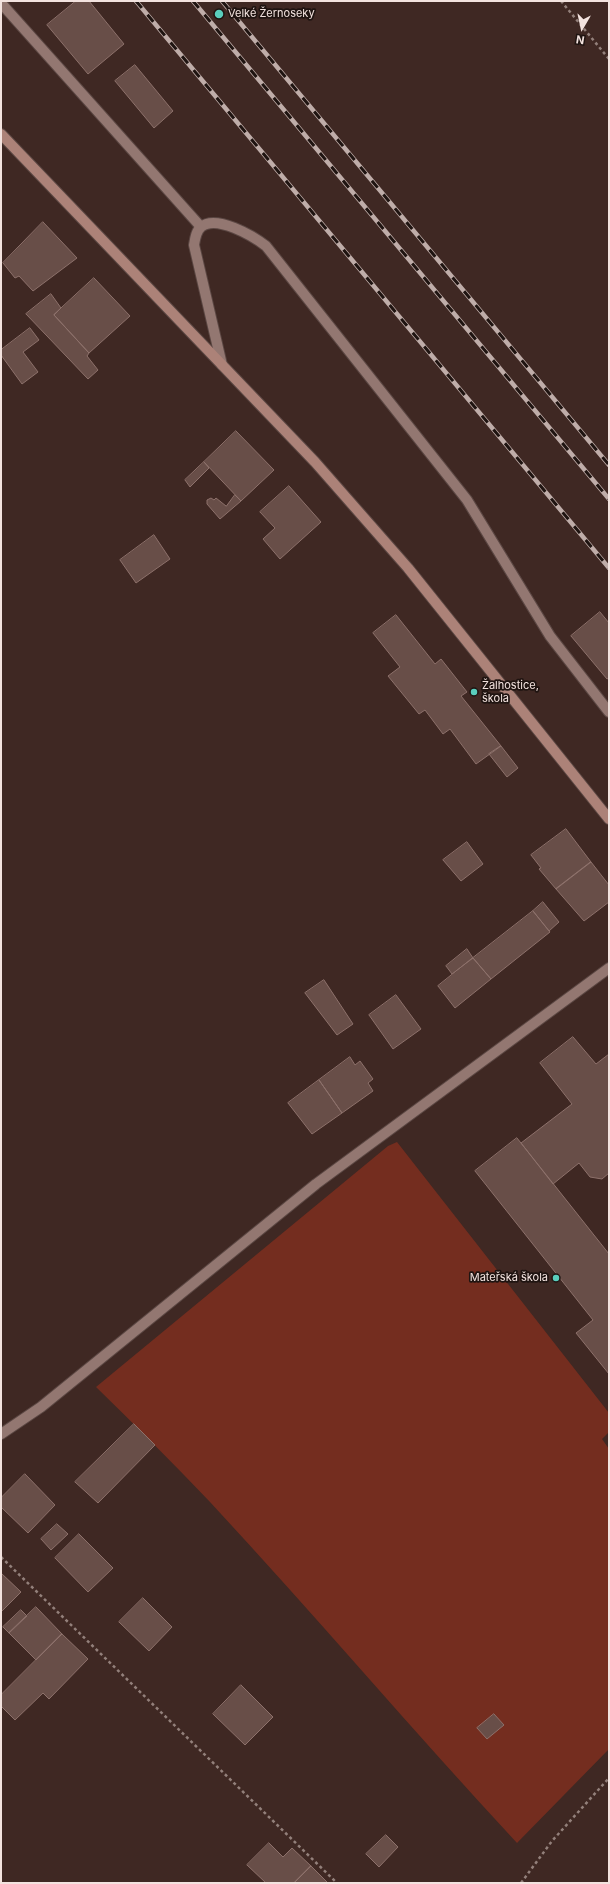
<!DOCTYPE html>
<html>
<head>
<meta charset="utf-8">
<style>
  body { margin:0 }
  #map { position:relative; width:610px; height:1884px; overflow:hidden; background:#3f2823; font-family:Inter,sans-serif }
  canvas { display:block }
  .frame { position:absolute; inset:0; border:2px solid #f3e3df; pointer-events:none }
  .north { position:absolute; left:562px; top:8px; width:40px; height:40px; -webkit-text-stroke:3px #1f1411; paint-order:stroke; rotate:189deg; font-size:11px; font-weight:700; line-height:16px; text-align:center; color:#f3e3df }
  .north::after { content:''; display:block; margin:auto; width:14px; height:18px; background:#f3e3df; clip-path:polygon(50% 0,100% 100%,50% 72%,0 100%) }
</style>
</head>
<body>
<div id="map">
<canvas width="610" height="1884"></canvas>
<div class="frame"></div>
<div class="north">N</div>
</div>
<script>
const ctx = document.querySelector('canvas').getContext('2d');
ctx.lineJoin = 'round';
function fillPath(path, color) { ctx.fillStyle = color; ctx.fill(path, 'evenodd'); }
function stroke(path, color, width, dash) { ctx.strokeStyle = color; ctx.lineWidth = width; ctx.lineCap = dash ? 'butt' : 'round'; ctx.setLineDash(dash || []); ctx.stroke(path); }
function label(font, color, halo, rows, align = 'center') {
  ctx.font = font + ' Inter,sans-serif'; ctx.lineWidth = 3.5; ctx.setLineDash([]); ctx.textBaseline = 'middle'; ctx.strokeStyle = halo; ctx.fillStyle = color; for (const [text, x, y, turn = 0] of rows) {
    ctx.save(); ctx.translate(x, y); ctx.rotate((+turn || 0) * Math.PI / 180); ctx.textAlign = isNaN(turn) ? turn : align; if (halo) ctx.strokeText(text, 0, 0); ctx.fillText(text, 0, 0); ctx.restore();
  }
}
fillPath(new Path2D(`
  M397,1142L609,1413V1432L602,1439L609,1449V1749L517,1843C413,1731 314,1614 210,1502C173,1463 135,1425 96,1387L388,1146Z`), '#742d1f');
const building = new Path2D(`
  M76,1H89L124,44L88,74L47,25Z
  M135,65L173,111L154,128L115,81Z
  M43,222L77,258L33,291L19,276L15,278L3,263Z
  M94,278L130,316L89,353L54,315Z
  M51,294L61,308L54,315L89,353L87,356L98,370L88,379L26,314Z
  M30,328L39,340L23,352L38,372L22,384L1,355V350Z
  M236,431L274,470L241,501L204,462Z
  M204,462L209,468L190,487L185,480Z
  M289,486L321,522L280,559L263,539L275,528L260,512Z
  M235,495L241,501L220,519L207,504V500L211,498L214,500L216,498L226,506Z
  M154,535L170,559L136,583L120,560Z
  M600,612L609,623V678L607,679L571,636Z
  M396,615L435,664L441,659L467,692L461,696L501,746L476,764L450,729L443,734L425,710L419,714L388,676L400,667L373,633Z
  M501,746L518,768L507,777L489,754Z
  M566,829L591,862L556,889L539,869L541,868L531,855Z
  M467,842L483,864L461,881L443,860Z
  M591,862L609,885V902L584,921L556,889Z
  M543,902L559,922L549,931L533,911Z
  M533,911L550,932L491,979L473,958Z
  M467,949L473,958L452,974L446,966Z
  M473,958L491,979L455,1008L438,986Z
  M324,980L353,1024L337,1035L305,993Z
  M396,995L421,1029L393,1049L369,1015Z
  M573,1037L596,1064L609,1054V1173L602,1179L590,1177L579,1163L553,1184L521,1143L572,1104L540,1063Z
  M350,1057L355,1065L360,1061L373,1079L368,1083L373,1091L342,1113L319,1080Z
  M319,1080L342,1113L312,1134L288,1103Z
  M517,1138L609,1254V1374L576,1333L593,1320L475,1171Z
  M134,1424L155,1445L98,1503L75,1482Z
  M25,1474L55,1505L28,1533L1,1507V1498Z
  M57,1524L68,1534L51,1550L41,1539Z
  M79,1534L113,1568L88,1592L55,1558Z
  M1,1573L21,1592L1,1612Z
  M143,1598L172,1627L149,1651L119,1622Z
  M36,1607L62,1634L36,1660L9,1633Z
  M21,1610L27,1616L9,1633L3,1627Z
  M62,1634L88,1659L49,1699L43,1693L15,1720L1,1706V1695Z
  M241,1685L273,1717L245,1745L213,1714Z
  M494,1714L504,1725L487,1739L477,1728Z
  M386,1835L398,1847L379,1867L366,1854Z
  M269,1843L283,1857L292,1848L311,1866L294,1883H266L247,1865Z
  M311,1866L328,1883H294Z`);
fillPath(building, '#684e48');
stroke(building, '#8d716b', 1);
const service = new Path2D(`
  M1,3L201,227
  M222,365L194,245C195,239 196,231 201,227C216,214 253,236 266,246L467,500L550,636L609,712`);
const tertiary = new Path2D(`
  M1,1434L41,1407L316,1184L609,968`);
const secondary = new Path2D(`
  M1,134L315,462L408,568L609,819`);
stroke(service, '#5b4743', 12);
stroke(tertiary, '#5b4743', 12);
stroke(secondary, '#5b4743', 12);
stroke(new Path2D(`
  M561,1L609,59
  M1,1557L337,1883
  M521,1883L552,1841L609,1778`), '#93807b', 2.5, [3, 3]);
stroke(service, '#937771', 10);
stroke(tertiary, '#937771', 10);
stroke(secondary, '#ac8278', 10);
const rail = new Path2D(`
  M136,1L609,568
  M193,1L609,499
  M222,1L609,465`);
stroke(rail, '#bfada9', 4.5);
stroke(rail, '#1f1411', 3, [9]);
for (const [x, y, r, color] of [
  [219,14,5,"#5acebd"],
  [474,692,4,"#5acebd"],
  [556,1278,4,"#5acebd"]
]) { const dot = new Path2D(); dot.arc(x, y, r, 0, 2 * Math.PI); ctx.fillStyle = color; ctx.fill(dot); stroke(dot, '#1f1411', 1.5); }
label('11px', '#f3e3df', '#1f1411', [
  ["Velké Žernoseky",228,14],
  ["Žalhostice,",482,686],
  ["škola",482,699],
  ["Mateřská škola",548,1278,"right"]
], 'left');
</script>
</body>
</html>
